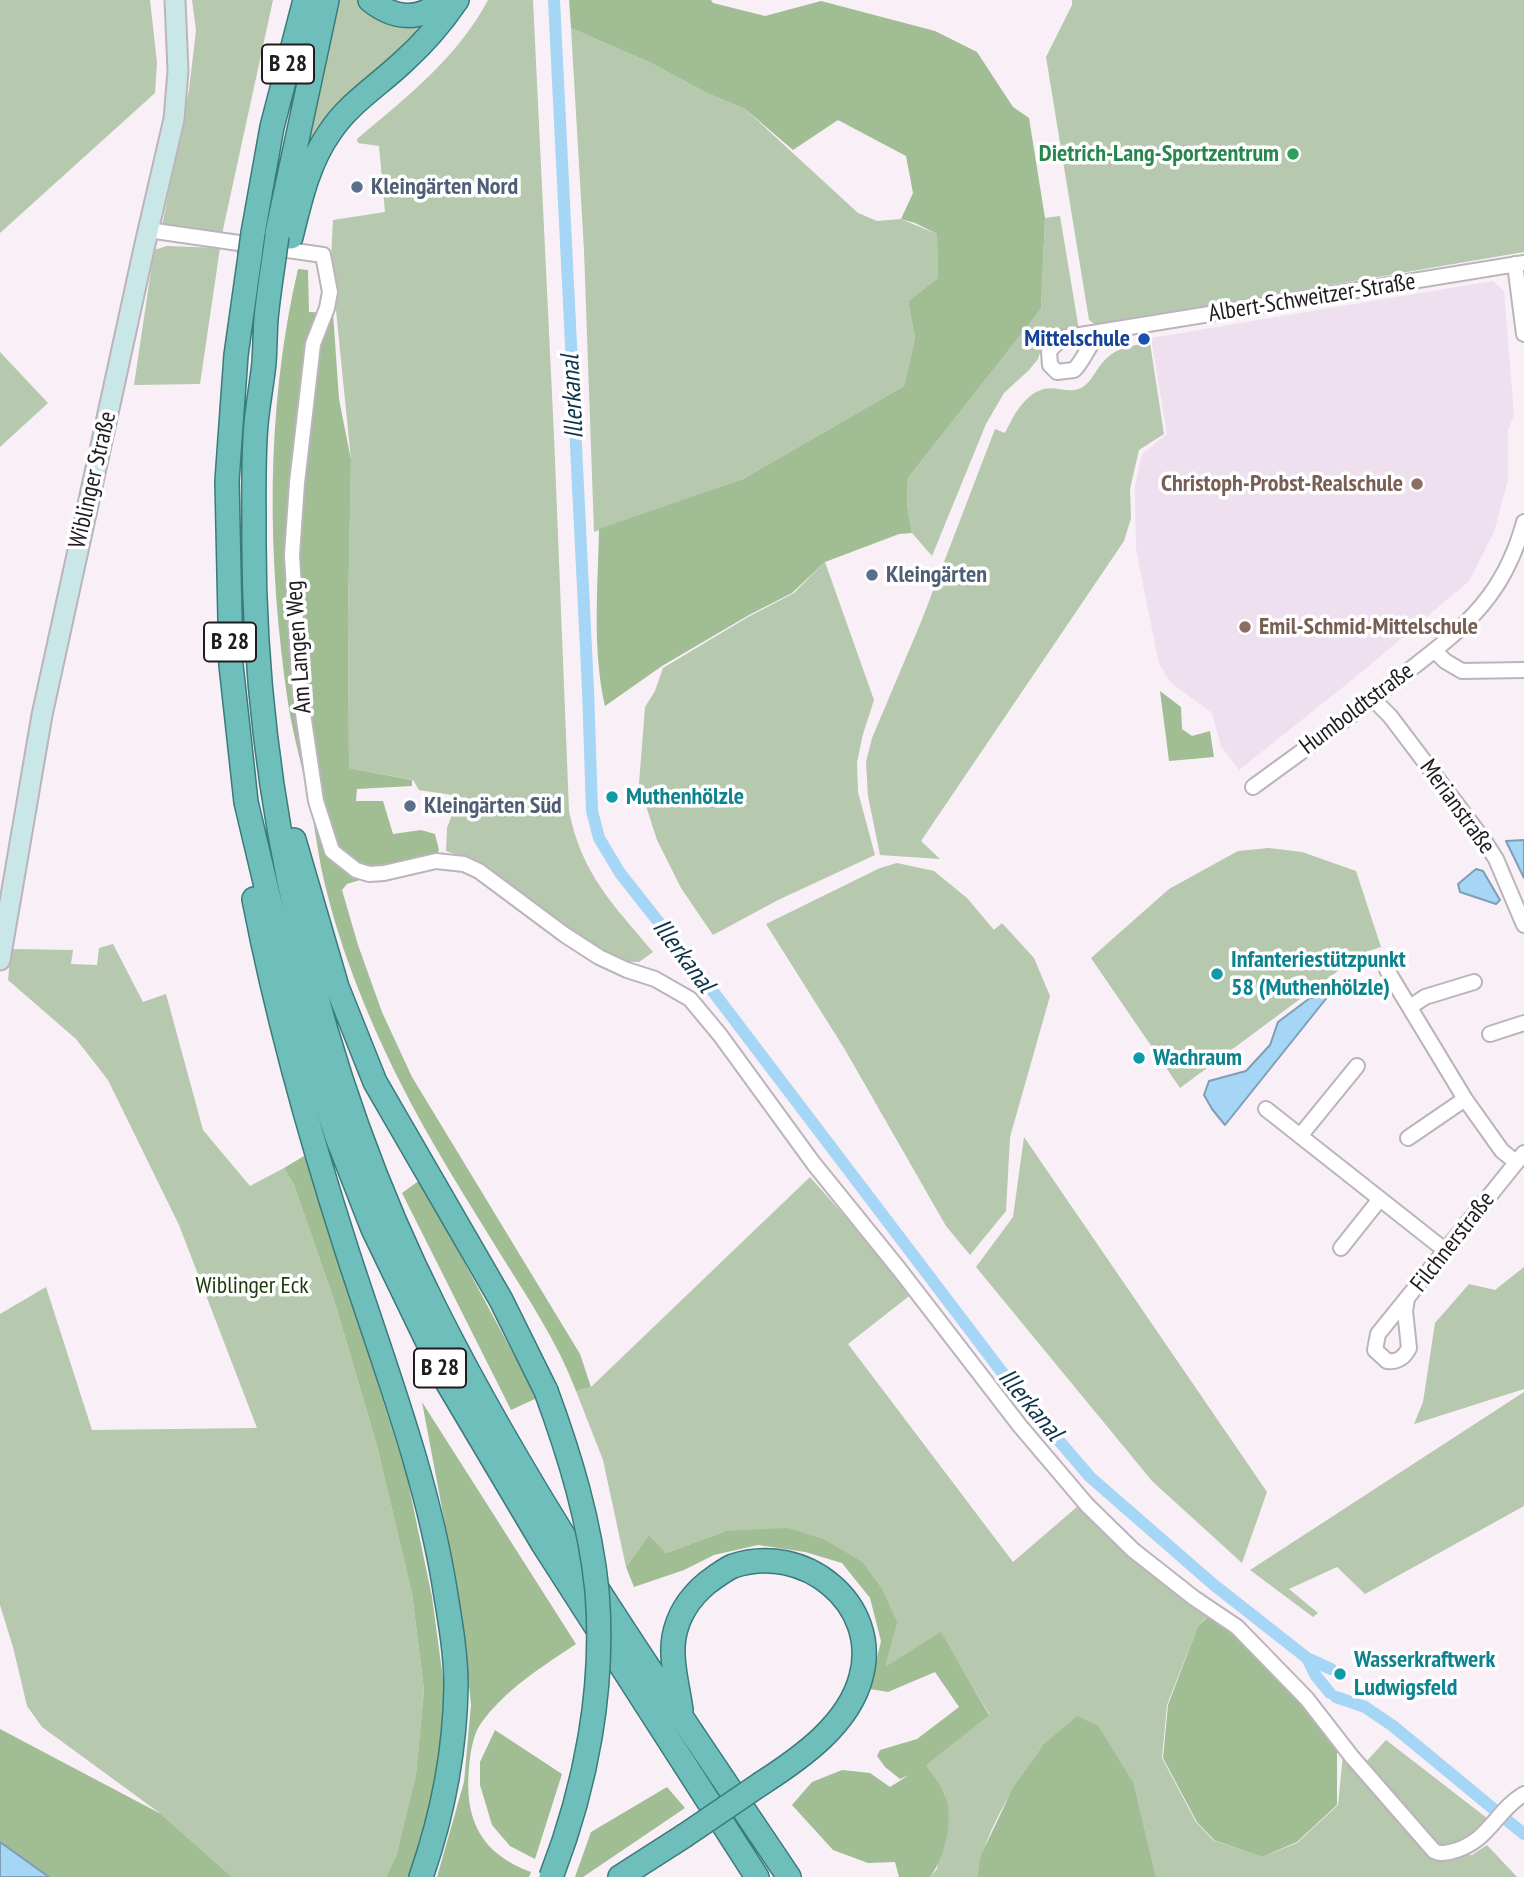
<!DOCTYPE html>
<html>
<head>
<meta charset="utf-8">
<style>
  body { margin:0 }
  canvas { display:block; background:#f8eff7 }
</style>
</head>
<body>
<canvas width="1524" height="1877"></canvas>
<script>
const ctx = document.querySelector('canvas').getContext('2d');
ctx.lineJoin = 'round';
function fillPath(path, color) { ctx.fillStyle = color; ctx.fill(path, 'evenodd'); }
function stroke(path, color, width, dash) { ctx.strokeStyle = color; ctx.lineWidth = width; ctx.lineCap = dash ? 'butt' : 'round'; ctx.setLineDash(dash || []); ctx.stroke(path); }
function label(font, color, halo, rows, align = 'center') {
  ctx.font = font + ' "PT Sans Narrow",sans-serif'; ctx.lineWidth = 7; ctx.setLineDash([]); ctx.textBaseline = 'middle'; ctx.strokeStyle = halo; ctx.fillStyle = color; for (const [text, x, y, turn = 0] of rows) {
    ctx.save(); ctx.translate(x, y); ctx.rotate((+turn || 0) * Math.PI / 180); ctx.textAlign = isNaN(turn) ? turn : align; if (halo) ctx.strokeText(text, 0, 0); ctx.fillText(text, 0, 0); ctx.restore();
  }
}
fillPath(new Path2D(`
  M1493,281L1504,291L1514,415L1508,430V480L1494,532L1469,581L1358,675L1239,770L1221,746L1212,713L1170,682L1159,663L1146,600L1136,548L1135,486L1142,454L1167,434L1151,338Z`), '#eee0ee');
fillPath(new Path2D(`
  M0,0H150L157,63L155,93L0,233Z
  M192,0H273L222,234L162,226L189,90L196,30Z
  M340,0H362L438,14L306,153Z
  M488,0H533L554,436L569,811C582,875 613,904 653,952L639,962L619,961L588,944L469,859L446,851L447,828L459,796L419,790L413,780L349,768L348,616L351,460L331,260L333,220L385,212L379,146L358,143L357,139C406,98 458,57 488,0Z
  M1072,0H1524V252L1096,325L1089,320L1046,57L1072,5Z
  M571,28L651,63L707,93L745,109L858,213L877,221L901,219L937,234L938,278L908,301L915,338L904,386L743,479L594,532L584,250Z
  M1060,216L1079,330L1055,332L1043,343L1038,359L1029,370L1004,393L986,424L932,556L912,533L907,505L908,478L1041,309L1045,218Z
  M167,246L220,248L200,384L134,385L154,250Z
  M1150,343L1164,434L1139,450L1130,489L1131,518L1124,541L921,841L940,859L880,855L868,796L866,762L872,738L921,622L995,429L1005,433C1013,417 1024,394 1044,389C1056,386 1069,394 1081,388C1089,384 1094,374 1099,367C1112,348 1129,346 1150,343Z
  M0,352L48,403L0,447Z
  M825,562L874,700L863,734L857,762L858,792L875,855L778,900L713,935L681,888L657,840L639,784L645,707L655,691L663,668L748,617L794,593Z
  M1269,848L1302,852L1356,871L1381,947L1362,953L1180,1088L1091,958L1169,889L1238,851Z
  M897,863L934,871L967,898L994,930L1002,923L1034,958L1050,996L1010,1137L1006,1211L970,1255L946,1226L844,1048L766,924L880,868Z
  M113,944L143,1002L166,994L203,1130L250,1186L284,1168L294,1185L335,1303L377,1446L412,1594L424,1690L416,1774L396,1856L386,1877H232L161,1814L42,1727L27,1706L13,1647L0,1605V1314L46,1287L92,1430L257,1428L179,1225L108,1080L76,1039L8,980L11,949L73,950L71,964L97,965L99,948Z
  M1024,1137L1267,1492L1242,1563L1152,1481L976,1267L1013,1217Z
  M810,1177L913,1293L848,1344L1013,1562L1078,1506L1128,1550L1211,1613L1198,1626L1167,1705L1162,1758L1196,1822L1213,1840L1262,1857L1297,1843L1338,1805L1343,1755L1435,1856L1472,1855L1487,1845L1517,1877H1156L1134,1784L1042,1746C1015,1785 985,1829 977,1877H930L937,1869L945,1794L925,1765L989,1714L941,1633L884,1668L881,1587L863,1562L826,1540L726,1531L666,1553L649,1535L626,1567L603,1460L576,1391L591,1387Z
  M1524,1267V1389L1414,1424L1423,1402L1435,1323L1469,1284L1495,1290Z
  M1524,1392V1506L1365,1594L1337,1567L1289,1589L1318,1613L1313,1617L1250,1570Z
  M1386,1740L1492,1822C1473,1837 1456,1853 1432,1842L1364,1764Z`), '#b6c8ad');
fillPath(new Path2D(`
  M569,0H711L713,3L765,16L821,1L935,31L977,52L1013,107L1029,118L1045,218L1041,309L908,478L907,505L912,533L899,534L825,562L792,593L749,615L662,666L605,706C592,649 598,587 599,529L743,479L904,386L915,338L908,301L938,278L937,234L915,223L901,219L913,193L906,156L838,120L793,150L745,109L707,93L651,63L571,28Z
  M298,269L308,270L309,312L333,313L339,399L351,460L348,616L349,768L412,780V786L357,789L356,801H383L393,834L421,830L435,834L439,850L435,857L347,884L342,890L358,945L382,1012L412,1077L580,1354L591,1387L576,1391C558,1343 528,1298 501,1255C466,1198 429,1140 399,1080C366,1014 336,939 321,867C317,845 314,824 310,802C303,769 293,736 288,703C267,560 265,410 298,269Z
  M1160,691L1181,707L1182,729L1192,736L1210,731L1214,757L1169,761Z
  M304,1156L312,1174L407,1477L432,1597L444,1686L443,1739L426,1840L411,1877H386L396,1856L416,1774L424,1690L412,1594L377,1446L335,1303L294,1185L284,1168Z
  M420,1180L537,1398L511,1410L402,1193Z
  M422,1402L576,1644C542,1667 507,1688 482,1722C473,1733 470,1754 469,1768C464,1819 481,1854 531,1872L529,1877H437L464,1782L471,1705L464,1635L451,1556Z
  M788,1528L826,1540L863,1562L881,1587L897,1622L885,1667L941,1632L989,1715L926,1765C931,1774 940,1783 944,1793C955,1815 945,1858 930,1877H899L895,1862L868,1863L833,1850L792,1805L812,1782L842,1770L870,1773L890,1787L909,1775L900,1779L885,1767L877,1756L880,1750L917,1739L959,1707L935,1672L888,1692L870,1689L881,1641L870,1598L842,1563L805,1552L758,1545L714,1555L684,1570L634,1587L626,1567L649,1535L666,1553L726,1531Z
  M1211,1614L1292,1675L1337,1751V1805L1297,1842L1262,1857L1214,1840L1197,1822L1163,1758L1168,1705L1198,1626Z
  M1077,1716L1098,1726L1134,1784L1156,1877H977L981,1855L1013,1788L1042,1746Z
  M0,1729L161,1814L232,1877H49L0,1842Z
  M495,1730L562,1774L535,1859L510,1846L492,1825L480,1785V1762Z
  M667,1787L685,1808L583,1877H575L591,1832Z`), '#a1bd93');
const water = new Path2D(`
  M1524,840V878L1506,841Z
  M1476,869L1483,871L1500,900L1496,904L1460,892L1458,884Z
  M1329,995L1225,1125L1212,1109L1204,1095L1209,1081L1246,1071L1270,1045L1278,1022L1310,998Z
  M0,1842L49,1877H0Z`);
fillPath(water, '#a6d6f5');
stroke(water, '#7e9eb5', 2);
stroke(new Path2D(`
  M554,0L588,689L592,811L599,838L620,873L705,981L1014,1388L1090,1477L1214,1585L1307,1658L1316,1676L1330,1693
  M1307,1658L1331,1669
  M1336,1697L1365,1707L1393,1726L1524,1834`), '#a6d6f5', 12);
const minor = new Path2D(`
  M148,230L323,255L330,292L327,308L313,344L297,483L292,555L300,693L316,801L332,851L356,870L369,874L384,873L436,861L464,864L479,871L565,935L599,957L627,970L655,979L690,999L720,1035L814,1164L899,1269L1020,1426L1087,1505L1133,1550L1194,1598L1237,1627L1307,1699L1352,1757L1434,1851C1440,1854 1443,1853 1450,1852C1489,1843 1495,1811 1524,1794
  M1515,264L1524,334
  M1101,333C1088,344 1085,359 1074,370L1057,372L1050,365L1049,351L1062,338L1524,263
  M1435,651L1445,661L1462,671L1524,670
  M1373,699L1390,716L1483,839L1496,859L1524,925
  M1253,787C1302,751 1352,716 1399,678C1431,653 1466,628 1490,595C1506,573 1517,548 1524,522
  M1387,970L1465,1099L1502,1151L1516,1162
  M1410,1007L1425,997L1474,982
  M1490,1034L1524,1023
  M1266,1109L1446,1251
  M1300,1136L1357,1066
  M1408,1138L1465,1099
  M1341,1248L1380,1199
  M1407,1299L1405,1311L1409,1348C1404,1358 1398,1362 1387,1361L1375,1350L1378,1334L1524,1153`);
const secondary = new Path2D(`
  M0,960L42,715L145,244L174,119L178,71L175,0`);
const trunk = new Path2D(`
  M370,0C392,18 420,23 442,0
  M253,233L272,127L305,0
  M277,233L327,0
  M291,237C300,201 308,163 330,132C349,103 379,85 404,61C424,43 442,22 457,0
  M250,256L236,355L227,481L231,665L246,802L279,941L307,1043L337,1137L373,1229L447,1382L543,1544L757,1877
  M274,258C271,278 268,298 266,319C265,333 265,348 264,363C262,383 258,403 256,424C253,458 254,494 254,529C252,793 317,1074 436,1310C536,1509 665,1692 789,1877
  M294,840L337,987L375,1082L501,1300L546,1391
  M254,899C277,1018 310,1136 347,1251C384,1365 428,1478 446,1596C451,1626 456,1656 456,1686C455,1752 443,1814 421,1877
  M681,1710C678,1687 670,1660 674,1637C678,1615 690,1597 707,1583C715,1577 724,1570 733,1566C803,1542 881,1603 861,1677C849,1724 801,1758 762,1783
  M620,1877L684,1836`);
stroke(minor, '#bcb4bc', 18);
stroke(secondary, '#bcb4bc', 23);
stroke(trunk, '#3b7b79', 26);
stroke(minor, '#fff', 14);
stroke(secondary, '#c9e7e6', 19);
stroke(trunk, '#6ebebb', 23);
const trunkBridge = new Path2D(`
  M250,256L253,233
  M274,258L277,236
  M546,1391C570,1456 590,1522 597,1591C605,1688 586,1787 551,1877
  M684,1836L762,1783`);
stroke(trunkBridge, '#3b7b79', 26, []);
stroke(trunkBridge, '#6ebebb', 23);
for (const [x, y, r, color] of [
  [1293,154,7,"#2e9e5b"],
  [357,187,7,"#5c6f8a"],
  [1144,339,7,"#1a4fb4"],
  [1417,484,7,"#8d6e63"],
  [872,575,7,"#5c6f8a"],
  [1245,627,7,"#8d6e63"],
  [612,797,7,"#0f9aa8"],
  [410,806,7,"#5c6f8a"],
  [1217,974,7,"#0f9aa8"],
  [1139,1058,7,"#0f9aa8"],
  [1340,1674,7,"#0f9aa8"]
]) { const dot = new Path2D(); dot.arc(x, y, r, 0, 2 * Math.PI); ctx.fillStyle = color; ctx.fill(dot); stroke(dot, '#fff', 2.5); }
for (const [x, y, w] of [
  [288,64,52],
  [230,642,52],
  [440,1368,52]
]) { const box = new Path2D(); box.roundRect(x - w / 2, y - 19.5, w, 39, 5); ctx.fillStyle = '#fff'; ctx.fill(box); stroke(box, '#1f1c1f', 2); }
label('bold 23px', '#1f1c1f', null, [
  ["B 28",288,64],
  ["B 28",230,642],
  ["B 28",440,1368]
]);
label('bold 24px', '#27864d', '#fff', [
  ["Dietrich-Lang-Sportzentrum",1279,154]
], 'right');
label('bold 24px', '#4e5e75', '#fff', [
  ["Kleingärten Nord",371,187],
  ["Kleingärten",886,575],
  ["Kleingärten Süd",424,806]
], 'left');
label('24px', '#1f1c1f', '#fff', [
  ["Albert-Schweitzer-Straße",1312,298,-9],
  ["Wiblinger Straße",93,480,-77],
  ["Am Langen Weg",299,647,-94],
  ["Humboldtstraße",1357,709,-37],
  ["Merianstraße",1457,807,54],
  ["Filchnerstraße",1453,1242,-52]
]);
label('bold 24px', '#164399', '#fff', [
  ["Mittelschule",1130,339]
], 'right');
label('bold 24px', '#785e54', '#fff', [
  ["Christoph-Probst-Realschule",1403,484],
  ["Emil-Schmid-Mittelschule",1259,627,"left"]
], 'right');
label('bold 24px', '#0d838f', '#fff', [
  ["Muthenhölzle",626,797],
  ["Infanteriestützpunkt",1231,960],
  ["58 (Muthenhölzle)",1231,988],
  ["Wachraum",1153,1058],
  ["Wasserkraftwerk",1354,1660],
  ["Ludwigsfeld",1354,1688]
], 'left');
label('24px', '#1e390c', '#fff', [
  ["Wiblinger Eck",252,1286]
]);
label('italic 26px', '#0d344a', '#fff', [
  ["Illerkanal",573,397,-93],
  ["Illerkanal",683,956,53],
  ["Illerkanal",1030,1405,50]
]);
</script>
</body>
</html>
